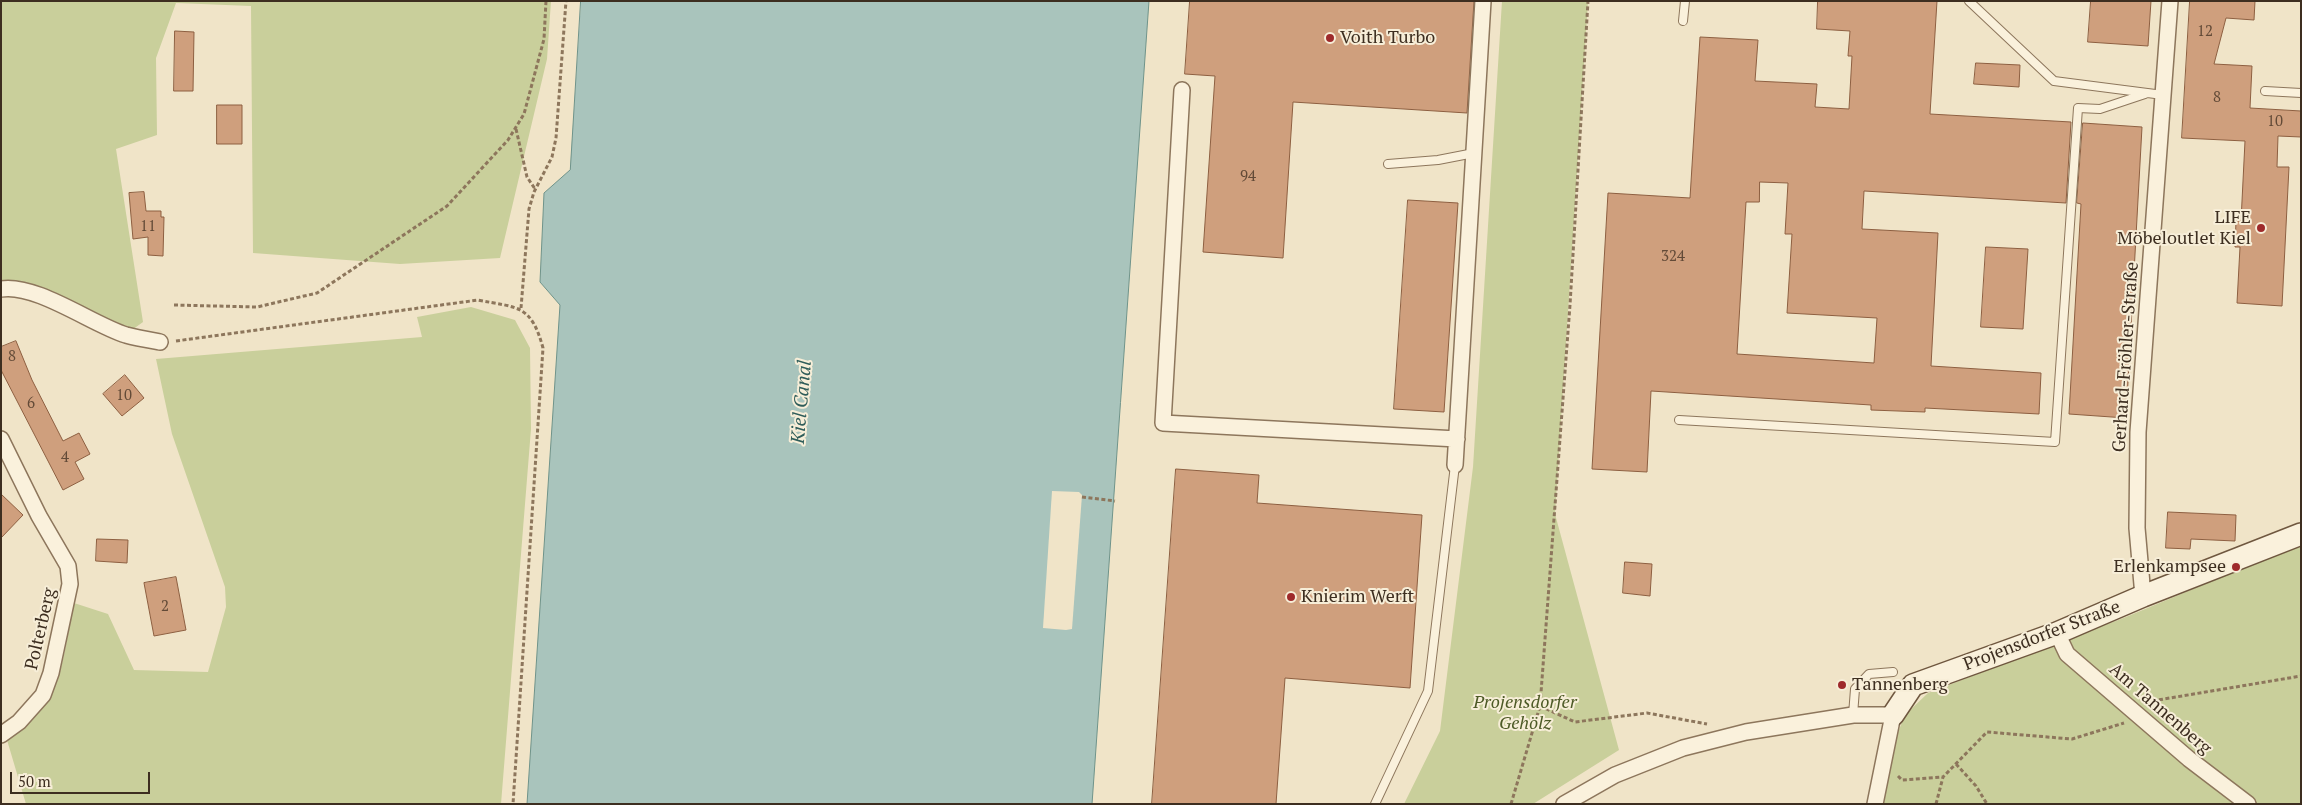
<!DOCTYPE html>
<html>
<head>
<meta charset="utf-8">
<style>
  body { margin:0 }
  #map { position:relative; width:2302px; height:805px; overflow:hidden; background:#f0e4c8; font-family:"PT Serif",serif }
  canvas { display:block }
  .frame { position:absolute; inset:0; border:2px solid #3d2e20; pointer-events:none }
  .scale { position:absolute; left:10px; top:772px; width:140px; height:22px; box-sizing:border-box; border:2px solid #3d2e20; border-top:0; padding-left:6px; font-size:15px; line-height:18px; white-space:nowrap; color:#3d2e20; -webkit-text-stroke:4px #f7eed8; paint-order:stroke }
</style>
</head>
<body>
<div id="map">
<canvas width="2302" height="805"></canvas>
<div class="frame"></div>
<div class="scale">50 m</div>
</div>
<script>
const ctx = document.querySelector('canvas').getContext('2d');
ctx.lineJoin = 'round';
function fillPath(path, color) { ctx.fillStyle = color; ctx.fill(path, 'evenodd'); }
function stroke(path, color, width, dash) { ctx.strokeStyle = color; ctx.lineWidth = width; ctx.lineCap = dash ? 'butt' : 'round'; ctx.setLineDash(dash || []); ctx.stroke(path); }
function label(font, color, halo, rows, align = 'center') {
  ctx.font = font + ' "PT Serif",serif'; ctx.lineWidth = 4; ctx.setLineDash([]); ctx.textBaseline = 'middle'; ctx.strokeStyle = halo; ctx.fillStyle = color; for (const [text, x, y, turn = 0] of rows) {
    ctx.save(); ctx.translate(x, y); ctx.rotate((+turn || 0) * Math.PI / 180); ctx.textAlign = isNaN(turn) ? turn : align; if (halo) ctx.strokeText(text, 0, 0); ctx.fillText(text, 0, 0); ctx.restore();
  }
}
fillPath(new Path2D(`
  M1,1H551L547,59L500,258L400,264L253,253L251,6L176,3L156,58L157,135L116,149L143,322L125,335L1,289Z
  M1502,1H1588L1555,514L1619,750L1533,804H1404L1440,731L1473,467Z
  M471,307L515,320L530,348L531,429L501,804H26L7,740C22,728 38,715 48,700C63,679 68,629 74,603L108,614L134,670L208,672L226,607L225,587L172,434L156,359L422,337L417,317Z
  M2301,544V804H1883L1894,742L1905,715L1928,693L2126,617Z`), '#c9cf9b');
const water = new Path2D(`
  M581,1H1149L1092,804H527L560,305L540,282L544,193L570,170Z`);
fillPath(water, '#a9c4bc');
stroke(water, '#6f938a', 1);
fillPath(new Path2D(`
  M1052,491L1079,492L1082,495L1072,629L1066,630L1043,628Z`), '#f0e4c8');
const building = new Path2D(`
  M1190,1H1474L1467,113L1293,102L1283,258L1203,252L1215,76L1185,74Z
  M1818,1H1937L1930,114L2071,122L2066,203L1864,191L1862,229L1938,233L1931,366L2041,373L2039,414L1925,408V412L1871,410V405L1651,391L1647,472L1592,469L1608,193L1690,198L1700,37L1758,40L1755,81L1817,84L1815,107L1849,109L1852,56H1848L1850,31L1817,29ZM1760,182L1788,183L1785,234H1792L1787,313L1877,318L1874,363L1737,354L1746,202H1759Z
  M2091,1H2151L2148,46L2088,42Z
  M2190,1H2255L2254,20L2226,18L2214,64L2252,66L2250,108L2301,111V137L2278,136L2277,167H2289L2282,306L2237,303L2240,247H2235L2236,221H2241L2245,141L2182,138Z
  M175,31L194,32L193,91H174Z
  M1976,63L2020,65L2019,87L1974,84Z
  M217,105H242V144H217Z
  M2083,123L2142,127L2126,418L2069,414L2081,204L2077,203Z
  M144,192L146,211H161V217H164L163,256L148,255V237L133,239L129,193Z
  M1408,200L1458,203L1444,412L1394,409Z
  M1986,247L2028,249L2023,329L1981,327Z
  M16,341L32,380L63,441L79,433L90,454L75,462L84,479L63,490L1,370V347Z
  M125,375L144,398L122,416L103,394Z
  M1176,469L1259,475L1257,503L1422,515L1410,688L1285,678L1276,804H1152Z
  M1,494L23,515L1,538Z
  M2168,512L2236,515L2235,541L2191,539L2190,549L2166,548Z
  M97,539L128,540L127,563L96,561Z
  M1625,562L1652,564L1650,596L1623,593Z
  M176,577L186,630L154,636L144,583Z`);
fillPath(building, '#cf9f7d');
stroke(building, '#8d5f41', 1);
const lane = new Path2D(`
  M1969,1L2054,81L2163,95
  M1683,21L1685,1
  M2265,91L2301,93
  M1388,164L1438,160L1474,153
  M1679,420L2055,442L2078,108L2100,109L2145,94
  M1853,715L1855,689L1869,674L1893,672
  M1375,804L1428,691L1455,465`);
const street = new Path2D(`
  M1182,90L1163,423L1457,439
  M1,289C36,283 93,325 126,335C137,338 149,340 160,342
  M1,439L39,516L68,566L70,584L51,673L43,695L19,722L1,735
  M1455,465L1483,1
  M2143,596L2137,528L2138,432L2170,1
  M2057,633L2067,654L2189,759L2248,804
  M1564,804L1615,775L1683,748L1746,732L1853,715H1893L1875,804`);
const secondary = new Path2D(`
  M1893,715L1913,685L2057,633L2143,596L2301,534`);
stroke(lane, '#8d765c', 10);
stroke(street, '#8d765c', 18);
stroke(secondary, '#6f573f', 24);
stroke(new Path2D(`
  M516,129L527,177L535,189
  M174,305L257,307L317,293L447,206L508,140L524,114L544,39L546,1
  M521,308L529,209L534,192L552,157L556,138L566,1
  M176,341L478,300C518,308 531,304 543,348L513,804
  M1082,497L1115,501
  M2146,700H2158L2301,676
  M1540,706L1575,722L1647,713L1707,724
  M1956,764L1976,786L1987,804
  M1898,776L1902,780L1943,777
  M1511,804L1540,706L1570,305L1588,1
  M1936,804L1943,777L1987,732L2072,739L2124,723`), '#8d765c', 3, [4, 2.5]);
stroke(lane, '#faf1dc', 8);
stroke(street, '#faf1dc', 15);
stroke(secondary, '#faf1dc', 21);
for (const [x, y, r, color] of [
  [1330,38,5,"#9e2a2b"],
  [2261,228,5,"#9e2a2b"],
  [2236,567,5,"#9e2a2b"],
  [1291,597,5,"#9e2a2b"],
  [1842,685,5,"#9e2a2b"]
]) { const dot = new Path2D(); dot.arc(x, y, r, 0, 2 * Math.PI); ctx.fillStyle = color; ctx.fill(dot); stroke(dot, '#f7eed8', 2); }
label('15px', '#624a37', null, [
  ["12",2205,32],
  ["8",2217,98],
  ["10",2275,122],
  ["94",1248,177],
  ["11",148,227],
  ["324",1673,257],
  ["8",12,357],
  ["10",124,396],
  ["6",31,404],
  ["4",65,458],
  ["2",165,607]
]);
label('18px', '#3d2e20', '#f7eed8', [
  ["Voith Turbo",1340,38],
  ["LIFE",2251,218,"right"],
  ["Möbeloutlet Kiel",2251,239,"right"],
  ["Erlenkampsee",2226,567,"right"],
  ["Knierim Werft",1301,597],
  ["Tannenberg",1852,685]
], 'left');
label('18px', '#3d2e20', '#f7eed8', [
  ["Gerhard-Fröhler-Straße",2126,357,-86],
  ["Polterberg",41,629,-77],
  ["Projensdorfer Straße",2042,636,-21],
  ["Am Tannenberg",2160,709,41]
]);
label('italic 18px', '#4d5a26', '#f7eed8', [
  ["Projensdorfer",1525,703],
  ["Gehölz",1525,724]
]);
label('italic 19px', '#2f5d5a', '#f7eed8', [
  ["Kiel Canal",802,402,-85]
]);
</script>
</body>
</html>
